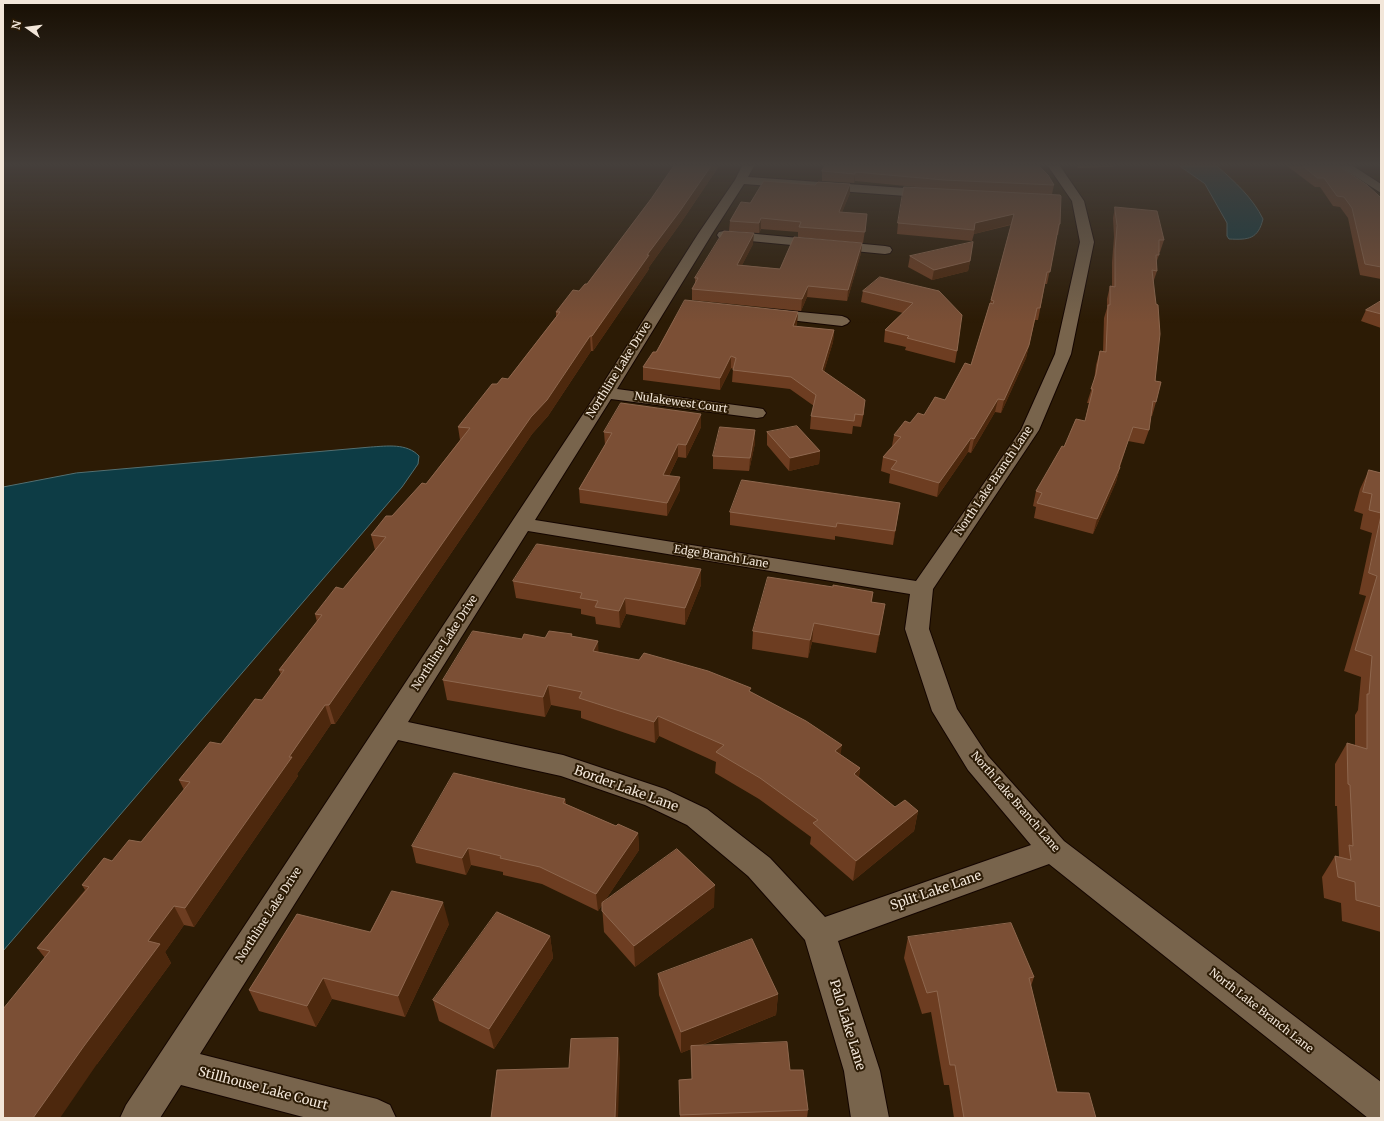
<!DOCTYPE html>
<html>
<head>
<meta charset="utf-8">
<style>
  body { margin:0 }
  #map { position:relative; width:1384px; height:1121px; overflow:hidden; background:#2c1b05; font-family:Merriweather,serif }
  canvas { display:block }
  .frame { position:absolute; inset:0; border:4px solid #f2e6d9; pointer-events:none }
  .north { position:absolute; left:8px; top:8px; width:40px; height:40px; -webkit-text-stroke:3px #2c1b05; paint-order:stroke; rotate:284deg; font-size:11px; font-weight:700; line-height:16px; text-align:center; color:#f2e6d9 }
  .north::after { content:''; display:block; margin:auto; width:14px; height:18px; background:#f2e6d9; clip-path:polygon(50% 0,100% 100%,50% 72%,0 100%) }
</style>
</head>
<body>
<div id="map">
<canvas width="1384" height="1121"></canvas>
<div class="frame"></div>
<div class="north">N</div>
</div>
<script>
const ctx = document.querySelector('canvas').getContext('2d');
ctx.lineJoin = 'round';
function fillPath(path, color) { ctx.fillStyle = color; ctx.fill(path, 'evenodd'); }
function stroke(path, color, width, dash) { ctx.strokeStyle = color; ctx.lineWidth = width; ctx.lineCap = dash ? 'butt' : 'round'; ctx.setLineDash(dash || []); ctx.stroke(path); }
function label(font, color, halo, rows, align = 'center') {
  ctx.font = font + ' Merriweather,serif'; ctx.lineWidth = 4; ctx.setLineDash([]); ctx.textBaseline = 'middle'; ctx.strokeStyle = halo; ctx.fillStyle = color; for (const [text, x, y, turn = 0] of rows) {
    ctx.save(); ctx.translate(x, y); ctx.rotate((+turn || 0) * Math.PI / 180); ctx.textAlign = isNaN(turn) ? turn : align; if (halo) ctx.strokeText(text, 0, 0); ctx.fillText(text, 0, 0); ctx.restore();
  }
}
const water = new Path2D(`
  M1180,166H1217C1234,181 1253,198 1263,219C1258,239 1249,240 1229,239L1227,236V223L1205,184Z
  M371,447C387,446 407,443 419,456L418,464L402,487L3,951V487L76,473Z`);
fillPath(water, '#0d3c45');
stroke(water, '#526f71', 1);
const minor = new Path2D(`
  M742,166H754L748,177L933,190L939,194L933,198L744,184L712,234L617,389L757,408L763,409L766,413L763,417L757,418L611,399L535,520L916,581L1021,430L1055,354L1080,242L1072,201L1048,166H1060L1084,201L1094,242L1071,354L1039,430L933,589L929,629L957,709L988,756L1064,841L1381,1082V1118H1368L1049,864L838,941L880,1071L889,1118H851L844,1071L805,940L748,876L687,825L645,805L561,776L398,740L200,1054L377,1099L390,1105L396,1118H307L181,1085L160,1118H120L126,1105L597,393L698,234L735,180ZM528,531L910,594L905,629L932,711L968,770L1031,845L825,917L770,858L707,809L665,789L563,755L408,722Z
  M1339,166H1353L1381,184V193Z
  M724,231L885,246L890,247L892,250L890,253L885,254L719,238L717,235L719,232Z
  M768,309L842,316L847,318L850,321L847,324L842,326L763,317L760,314L763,311Z`);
stroke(minor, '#140500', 2);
fillPath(minor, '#78644c');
fillPath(new Path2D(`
  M674,166H719L680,224L649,267V269L593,351H591L548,416L532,434L335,724H331L297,774L298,776L194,927L184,925L165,952L171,963L97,1064L45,958L37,948L85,890L82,885L112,861L141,842L184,790L179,780L221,744L262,700L281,675L279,670L317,622L315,614L343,589L375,550L371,535L426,484L460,440L458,427L497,384L508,379L556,317V312L587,284L651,199Z
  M825,166L1054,185L1052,194L1060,224L1058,235H1057L1047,284H1045L1038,320H1035L1026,358L1001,413L995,412L971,453L968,452L937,497L889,483L890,474L881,471L883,457L892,446L894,435L945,400L971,365L990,303L1011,225L974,234L972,241L897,234L898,223L936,189L855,181L854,183L822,181V171Z
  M1076,166H1113V167L1078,168Z
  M1287,166H1339L1381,198V279L1360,275L1348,218L1340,207L1333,206L1320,187H1315Z
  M850,184V193L842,212L866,224L863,243L798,237V232L761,229L759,233L729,231L730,221L750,203L815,185Z
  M1115,207L1164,240L1160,252H1159V255L1156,263L1157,271L1153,283L1156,402L1152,416H1151L1149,430L1144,444L1128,441L1120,467L1116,482L1093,534L1034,518L1036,507L1033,506L1036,491L1064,447L1085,421L1089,403H1087L1094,381L1096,365L1100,351L1103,352L1104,318L1107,308V299L1110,286H1112V262L1114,237L1113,218Z
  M862,243L861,253L847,301L807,297L801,311L692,300V289L695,284V278L753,244L742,265L780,269Z
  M910,256L970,261L968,271L932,280L908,267Z
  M863,291H939L957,351L955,363L905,350L906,347L884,342L885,330L903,313L861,302Z
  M1381,301V328L1361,321L1366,310Z
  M798,312L797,323L796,327L834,330L833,342L824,371L864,412L861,427L853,426L852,434L810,429L811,416L814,406L790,389L732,382L733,369L731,368L720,390L643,380V367L656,352Z
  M701,414V427L686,458L678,457L669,476L680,490L667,516L580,503L579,489L605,445L604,432Z
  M755,430V443L749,471L713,469V456Z
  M767,432L820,451L819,464L789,471L767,445Z
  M1369,470L1381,473V932L1342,921L1341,903L1324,898L1322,877L1335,856L1339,857L1337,806H1335V764L1347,743L1355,745V715L1358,710L1361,677L1344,671L1366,596L1359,594L1372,533L1360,529L1363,514L1354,511L1360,489Z
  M900,503L893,545L835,536V540L730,525V512Z
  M513,581L701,585L685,625L626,614L620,628L596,624L595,617L581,614V609L516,598Z
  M873,592L872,602L882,622L876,653L812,642L808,658L752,649L753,631Z
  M572,636L598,652L751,692L860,768L859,777L895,807L918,811L914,831L853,881L810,844L811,837L759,799L715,773L716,762L659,736L655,743L581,718V711L551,705L545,717L447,700L443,680L522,639Z
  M565,799L566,804L616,826L638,833L639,850L604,902L714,907L635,967L604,932L602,905L598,911L542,884L503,875V872L471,865L466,875L416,863L412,846Z
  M449,924L405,1017L332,999L316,1027L259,1011L249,990L370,932Z
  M550,936L553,958L494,1049L439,1021L433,1000Z
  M908,937L1034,977L1031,986L1057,1092L1096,1118H954L949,1085H944L931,1012L922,1014L904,958Z
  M658,974L778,994L776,1015L700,1046L790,1070L808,1110L807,1118H680L679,1080L692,1079L691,1049L681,1053L659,995Z`), '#6d3d21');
fillPath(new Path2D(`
  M711,166H719L680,224L649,267V269L593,351L592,336L647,255Z
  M855,172V181L854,183L855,174Z
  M850,184V193L838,222L839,212Z
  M1014,214L1012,224L974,234L975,223Z
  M761,218V229L759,233V223Z
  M754,233L753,244L737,275V265Z
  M862,243L861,253L847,301L848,290Z
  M970,261L968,271L932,280L934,270Z
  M808,286L807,297L801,311L802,299Z
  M1037,308L1026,358L1001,413L1004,400Z
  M798,312L797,323L792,338L793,326Z
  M834,330L833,342L821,382L822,370Z
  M590,336L591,351L548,416L532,434L335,724L329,705L531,417Z
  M731,356V368L720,390V378Z
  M998,399L995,412L971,453L974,439Z
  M701,414V427L686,458V445Z
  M1133,427L1116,476L1120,467L1116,482L1093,534L1097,519L1119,467Z
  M755,430V443L749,471L750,458Z
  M971,438L968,452L937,497L939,483Z
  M678,444V457L663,488V475Z
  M820,451L819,464L789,471L790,458Z
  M680,477V490L667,516V503Z
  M900,503L898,516L893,545L895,531Z
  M701,569V585L685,625V608Z
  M625,598L626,614L620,628L619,611Z
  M885,604L882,622L876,653L879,635Z
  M814,623L812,642L808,658L810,640Z
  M598,641L599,661L593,651Z
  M548,685L551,705L545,717L543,697Z
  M325,705L331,724L297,774L298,776L194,927L185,908Z
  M658,716L659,736L655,743L654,722Z
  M842,745L839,765L835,751Z
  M860,768L857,788L854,774Z
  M918,811L914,831L853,881L856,861Z
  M638,833L639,850L598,911L596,894Z
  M468,848L471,865L466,875L462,858Z
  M715,885L714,907L635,967L634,946Z
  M443,902L449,924L405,1017L398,996Z
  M174,906L184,925L165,952L171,963L97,1064L60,1118H33L148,941Z
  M550,936L553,958L494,1049L489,1029Z
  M323,978L332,999L316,1027L307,1006Z
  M778,994L776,1015L681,1053V1032Z
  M618,1038L620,1059L618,1118H615Z`), '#4d280d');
const building = new Path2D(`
  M674,166H711L680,211L647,255H649L592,336H590L547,400L531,417L329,705H325L289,757H292L185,908L174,906L148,941L160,944L84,1046L33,1118H3V1009L50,951L37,948L89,887L82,885L104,858L112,861L129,840L141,842L190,782L179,780L210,742L221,744L255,699L262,700L284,670H279L322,615L315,614L336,587L343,589L386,537L371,535L386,516H392L422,483L426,484L470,428L458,427L492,384H497L502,378L508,379L560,312H556L573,290L579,291L585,284H587L651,199Z
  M825,166H1039L1048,175L1054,185L944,180L855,172V174L822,171Z
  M1303,166H1339L1367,185L1378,195L1381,198V267L1365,264L1352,208L1344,197L1337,196L1324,178H1318Z
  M764,181L815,185L818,182L850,184L839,212L867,214L865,232L799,227L801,222L761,218L759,223L730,221L741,202L750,203Z
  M904,187L1060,195L1061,196L1060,224H1059L1050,272H1047L1040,308H1037L1029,345L1004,400L998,399L974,439L971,438L939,483L891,469L897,461L883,457L901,437L894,435L905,421L910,423L918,413L924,415L935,397L945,400L965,363L971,365L990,303L993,304L994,301L991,300L1014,214L975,223L974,230L898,223Z
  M1115,207L1157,211L1164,240H1159V255H1156L1157,271L1152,270L1156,304L1158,305L1160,334L1155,381L1161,382L1156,402L1153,401L1149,430L1133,427L1119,467H1120L1097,519L1037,503L1042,493L1036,491L1062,446L1064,447L1076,419L1085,421L1093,389H1091L1096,374L1100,351L1106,352L1108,305H1110V286L1115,287V250L1117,226Z
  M724,231L754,233L737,265L780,269L794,237L862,243L848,290L808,286L802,299L692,289L698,278H695Z
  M973,242L970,261L934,270L910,256Z
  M880,277L939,291L962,315L957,351L907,338L909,336L885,330L913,303L863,291Z
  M685,300L798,312L793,326L834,330L822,370L865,400L863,415L855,414L854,421L811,416L816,395L791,377L733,370L736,358L731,356L720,378L643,367L653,352H656Z
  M1381,301V314L1366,310Z
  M621,403L701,414L686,445L678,444L663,475L680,477L667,503L579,489L612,433L604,432Z
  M797,426L820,451L790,458L767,432Z
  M720,427L755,430L750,458L713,456Z
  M1369,470L1381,473V513L1369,510L1372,494L1363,492Z
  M742,480L900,503L895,531L837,523L836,527L730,512Z
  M1381,516V907L1356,900L1355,882L1338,877L1335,856L1351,860L1349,845L1353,846L1350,785L1348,784L1347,743L1367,749V694H1369L1372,656L1355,650L1377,576L1369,573Z
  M537,544L701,569L685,608L625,598L619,611L595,607L598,601L580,598L582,593L513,581Z
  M768,577L833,587V585L873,592L871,602L885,604L879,635L814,623L810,640L753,631Z
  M473,631L522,639L524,634L545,638L549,631L572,634L571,636L598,641L593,651L639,660L644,653L708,671L751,688L749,691L806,721L842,745L835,751L860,768L854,774L895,807L905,800L918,811L856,861L813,823L818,820L760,778L716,752L724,745L658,716L654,722L579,698L582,692L548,685L543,697L443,680Z
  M454,773L565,799L563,803L616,826L618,824L638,833L596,894L540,867L500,858L501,856L468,848L462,858L412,846Z
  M677,849L715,885L634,946L602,911V903Z
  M392,891L443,902L398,996L323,978L307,1006L249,990L297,914L370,932Z
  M497,912L550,936L489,1029L433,1000Z
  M1011,923L1034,977L1029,978L1057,1092L1089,1093L1096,1118H964L955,1065H950L937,991L927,993L908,937Z
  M752,939L778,994L681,1032L658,974Z
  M618,1038L615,1118H491L497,1070L569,1068L571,1039Z
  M787,1042L790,1070H803L808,1110L680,1115L679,1080L692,1079L691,1046Z`);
fillPath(building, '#7b4f35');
stroke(building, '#8e674e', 1);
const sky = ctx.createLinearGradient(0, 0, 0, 323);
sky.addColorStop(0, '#180f03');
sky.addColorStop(0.51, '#453f3b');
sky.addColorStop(1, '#453f3b00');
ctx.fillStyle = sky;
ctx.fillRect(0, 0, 1384, 323);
label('11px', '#f2e6d9', '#2c1b05', [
  ["Northline Lake Drive",619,370,-58],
  ["Nulakewest Court",681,403,8],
  ["North Lake Branch Lane",994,481,-56],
  ["Edge Branch Lane",721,557,9],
  ["Northline Lake Drive",445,643,-57],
  ["North Lake Branch Lane",1015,802,49],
  ["Northline Lake Drive",269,915,-57],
  ["North Lake Branch Lane",1261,1011,38]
]);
label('13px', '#f2e6d9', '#2c1b05', [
  ["Border Lake Lane",626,789,20],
  ["Split Lake Lane",936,891,-19],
  ["Palo Lake Lane",847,1025,73],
  ["Stillhouse Lake Court",263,1089,15]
]);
</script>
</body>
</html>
